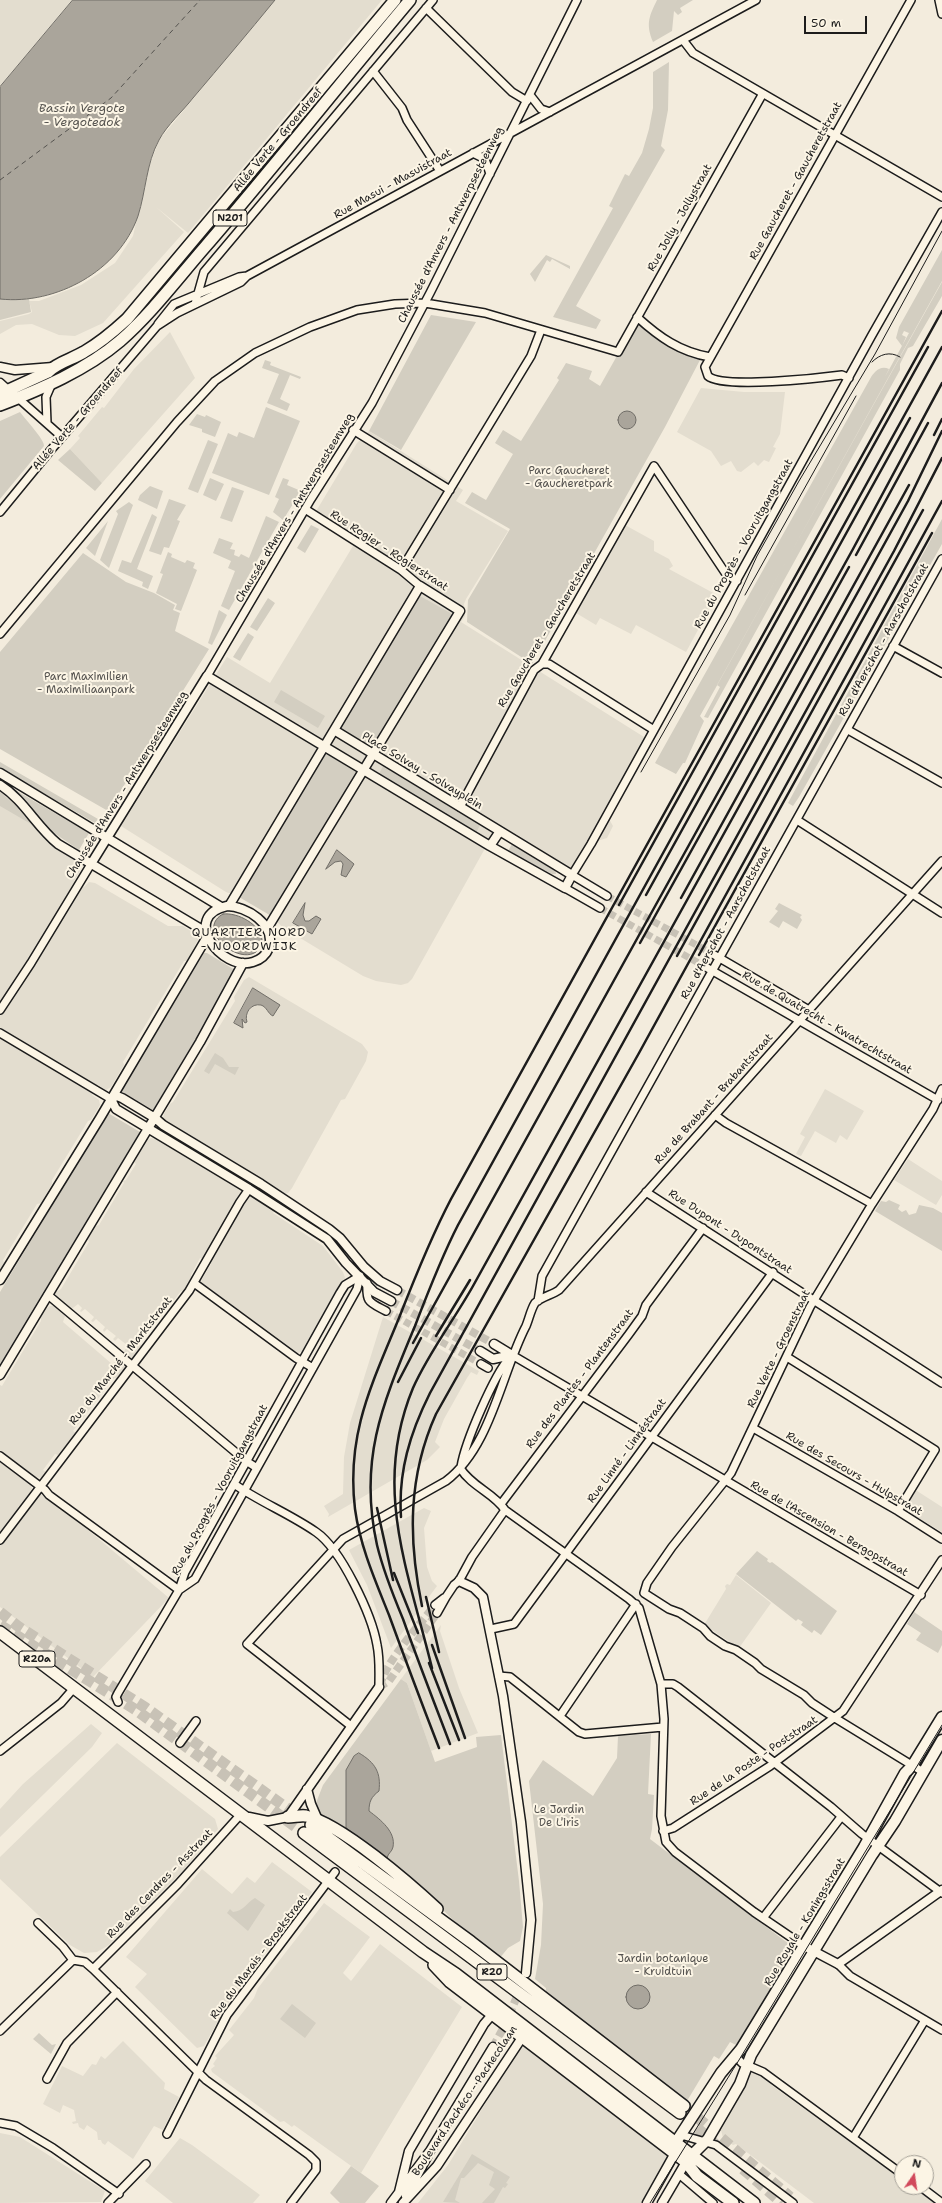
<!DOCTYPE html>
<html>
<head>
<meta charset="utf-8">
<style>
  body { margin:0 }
  #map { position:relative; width:942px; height:2203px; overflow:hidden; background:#f3ecdd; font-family:"Shantell Sans",sans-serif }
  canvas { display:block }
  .north { position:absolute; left:894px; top:2155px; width:40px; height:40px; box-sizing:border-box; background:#fcf5e5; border:1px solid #a29e95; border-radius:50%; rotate:13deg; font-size:11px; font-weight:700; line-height:16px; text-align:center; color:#1c1c1c }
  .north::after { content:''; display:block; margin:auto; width:14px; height:18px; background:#d1495b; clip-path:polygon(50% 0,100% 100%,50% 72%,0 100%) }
  .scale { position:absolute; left:804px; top:16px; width:63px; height:18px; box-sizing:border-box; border:2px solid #1c1c1c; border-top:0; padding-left:5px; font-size:12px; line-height:14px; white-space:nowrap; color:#1c1c1c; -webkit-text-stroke:3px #fcf5e5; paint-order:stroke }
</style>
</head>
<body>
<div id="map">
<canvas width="942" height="2203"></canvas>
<div class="north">N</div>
<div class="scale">50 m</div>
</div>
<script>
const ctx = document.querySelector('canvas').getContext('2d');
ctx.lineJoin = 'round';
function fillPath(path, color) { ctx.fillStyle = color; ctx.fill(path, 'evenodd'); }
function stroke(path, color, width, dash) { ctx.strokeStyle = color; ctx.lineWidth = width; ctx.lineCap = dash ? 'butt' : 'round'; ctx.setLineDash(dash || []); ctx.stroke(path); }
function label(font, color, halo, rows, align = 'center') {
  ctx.font = font + ' "Shantell Sans",sans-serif'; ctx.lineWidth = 4; ctx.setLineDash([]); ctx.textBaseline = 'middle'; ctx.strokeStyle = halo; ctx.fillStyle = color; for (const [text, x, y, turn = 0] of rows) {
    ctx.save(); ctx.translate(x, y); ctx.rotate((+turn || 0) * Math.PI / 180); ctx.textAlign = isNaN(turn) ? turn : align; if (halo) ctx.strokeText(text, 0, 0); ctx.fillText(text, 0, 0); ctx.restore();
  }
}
fillPath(new Path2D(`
  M0,0H73L0,87Z
  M275,0H382L188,233L156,207L184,232L103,323L75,336L59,335L32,324L16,325L0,334V321L29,314L32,312L29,301H39L81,285L115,263L133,236L147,173L159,140Z
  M170,332L195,378L102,483L70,449L80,438L78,436L102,407L104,408L134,369Z
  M701,388L744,392H785L780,434L773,447L776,448L769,462L764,460L758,466L754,462L741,472L737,471L731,461L721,466L711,451L677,432Z
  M369,431L463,490L456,501L508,531L466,599L464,604L465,616L461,622L652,742L609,819L613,826L607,838L597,841L578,873L497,827L412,979L408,983L401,985L376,981L363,976L282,927L273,917L359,773L326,754L239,897L226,892L121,826L227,657L270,683L353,546L312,518L357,443Z
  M625,525L654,541V551L669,559L673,566L669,569L717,595L686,652L636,625L631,634L600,618L596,625L576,613Z
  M0,789L21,808L49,842L79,864L80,871L74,881L84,887L89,882L95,883L168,926H183L197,935L199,938L187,961H184L123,1062L124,1065L111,1087L106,1090L98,1085L92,1095L99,1100L100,1105L91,1120L88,1121L52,1180V1184L41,1203L37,1204L3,1260L4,1263L0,1270Z
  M249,977L362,1044L368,1052L366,1061L345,1099L341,1100L292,1188L288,1193L284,1194L273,1213L323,1246L343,1272L345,1278L305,1351L298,1353L202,1283L201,1281L211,1264L200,1258L191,1275L193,1277L188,1286L183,1292L181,1291L140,1344L142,1347L117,1379L114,1378L73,1431L76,1433L58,1455L55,1454L43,1470L46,1472L41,1478L35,1477L30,1484L32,1488L30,1493L35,1497L40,1492L44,1493L169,1598L93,1677L0,1607V1385L2,1386L41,1321V1317L47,1308L50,1306H54L65,1316L63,1322L112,1364L118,1360L124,1352L127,1345L118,1338L115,1341L113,1339L116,1336L107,1329L104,1332L103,1330L105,1327L96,1319L93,1322L91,1321L94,1317L85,1309L81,1312L80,1311L82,1308L78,1304L73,1308L68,1309L55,1297L56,1292L61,1289L89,1242L88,1239L96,1226L99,1225L124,1183L123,1181L126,1180L136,1164L134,1162L147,1140L151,1138L156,1139L165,1122L163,1118L164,1114L170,1104L173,1102L235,1001L234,997L244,980Z
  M825,1089L864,1111L847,1140L840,1135L836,1143L815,1131L801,1156L796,1154L805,1137L800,1134Z
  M908,1159L942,1181V1195L936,1205L894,1180Z
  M383,1317L479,1371L477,1375L471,1372L467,1378L444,1419L435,1442L440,1447L427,1460L328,1517L329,1514L324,1506L343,1494L344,1457L350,1423Z
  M914,1489L942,1507V1532L902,1508Z
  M424,1508L431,1511L424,1528L427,1567L432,1581L437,1586L391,1648L367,1585L349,1550Z
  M736,1575L771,1603L739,1648L704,1625L726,1589L725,1586L727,1584L730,1585Z
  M441,1625L440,1631L459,1688L478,1733L431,1751L407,1683L401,1679Z
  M91,1724L102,1733L92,1747L0,1837V1809L23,1784Z
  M117,1743L215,1819L218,1829L182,1872L109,1945L97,1952L84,1953L70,1945L0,1879V1857Z
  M272,1862L312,1892L230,2000L204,2046L197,2048L135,1987L147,1974L126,1957L202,1869L232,1894L247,1877L255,1883Z
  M324,1903L370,1937L343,1973L351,1981L380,1944L462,2007L361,2173L294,2125L292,2127L284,2121L280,2122L212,2072L211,2069L215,2066L213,2064L217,2058L215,2056L234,2035L229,2030L254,1998L258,1988Z
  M123,2041L165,2083L164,2089L179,2097L163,2130L154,2126L133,2159L108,2141L105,2145L102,2143L101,2140H98L97,2132L87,2125L84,2130L79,2127L78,2123L73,2124L72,2122L76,2121L74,2110L63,2105L60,2113L43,2104L62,2066L83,2076L92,2064L96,2065L101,2056L105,2059Z
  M523,2047L527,2048L668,2155L669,2158L644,2203H418L448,2165L518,2050Z
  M752,2073H760L770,2079L771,2085L902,2179V2187H913L934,2203H814L736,2144L733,2145L723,2138L721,2130L738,2101L737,2095L748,2075Z
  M0,2133L20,2137L105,2191L101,2202L0,2203Z
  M180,2138L192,2145L260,2195L253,2203H173L145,2181Z`), '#e3ddcf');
fillPath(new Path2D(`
  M657,0H693L680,8L682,12L678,15L674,11L672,31L653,42C645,23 650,15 657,0Z
  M669,62L668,110L661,146L665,150L576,306L601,320L596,329L553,317L613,208L609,206L625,174L629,176L642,153L649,129L653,108V72Z
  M942,250V281L700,716L704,721L685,763H683L676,774L655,763L870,379C874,372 880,365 889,369L885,377L909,333L904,331L902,335L906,337L902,346L896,338L899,327Z
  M546,255L570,266V269L552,259L550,262L547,260L535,282L530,274Z
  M942,282V296L913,346L908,348L900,364V370L708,718L704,717L720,687L717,685Z
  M0,299H29L31,312L0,320Z
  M431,315L476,322L401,450L369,431Z
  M636,322L666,343L700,360L665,427L532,664L467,622L468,600L510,529L465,503L472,492L486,500L513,454L495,443L503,430L521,441L559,380L557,378L566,363L592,371L589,379L600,386Z
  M265,360L271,362L270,365L301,377L300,379L290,375L280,399L290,404L287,411L267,403L279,374L262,368Z
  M266,407L300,421L269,495L212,473L228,433L237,437L239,432L254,438Z
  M20,412C25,419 45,440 44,446L0,499V421Z
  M197,414L205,417L206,415L221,422L215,437L202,432V429L189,425Z
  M208,440L218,444L198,493L188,489Z
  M70,449L102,483L95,491L58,460Z
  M210,478L224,484L216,501L203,495Z
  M283,478L289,480L287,485L301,491L283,520L273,512L279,499L275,497Z
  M150,486L163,491L157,509L138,500L140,495Z
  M232,487L244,491L232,522L220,518Z
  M169,499L186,505L177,520L180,521L169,548L164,547L161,555L149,551Z
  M129,502L133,505L109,568L100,560L118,514L116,511Z
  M152,514L157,517L137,569L153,576L148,589L142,586L143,582L118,571L122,560L131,563Z
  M266,516L279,522L229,610L221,606L235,571L228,568L231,561L213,553L219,538L233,543L230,549L235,550L234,555L239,557L241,554L249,558Z
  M942,519V544L799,797L793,806L788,803Z
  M108,521L95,556L86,548Z
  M311,525L319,529L305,553L297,548Z
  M168,552L172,554L171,557L185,563L187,560L195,563L193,568L197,570L181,611L175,609L177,604L156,593L163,574L160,573Z
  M83,553L126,582L154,593L175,605L173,610L180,613L175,631L209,649L108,811L0,749V652Z
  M420,596L454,615L374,749L340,729Z
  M268,598L275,603L257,631L250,627Z
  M219,610L227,615L212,645L208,643Z
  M248,633L254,637L240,661L233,657Z
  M281,690L325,716L318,728L274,702Z
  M325,753L359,774L273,917L239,897Z
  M0,762L98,819L95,823L0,768Z
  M383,766L480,825L476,833L379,774Z
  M10,787L89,833L79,850L51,831Z
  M0,792L16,806L31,824L0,806Z
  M512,844L555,869L556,874H552L508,851Z
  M779,903L802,915L800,917L802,920L797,929L783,921L779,928L769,922L778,911L775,909Z
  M204,953H207L235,970L236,973L153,1110L121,1091Z
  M215,1053L223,1058L229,1067H239L235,1075L215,1064L209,1074L204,1071Z
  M108,1113L140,1132L0,1364V1292Z
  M889,1200L900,1205L898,1209L902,1212L906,1210L909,1215L916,1213L919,1205L933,1208L942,1213V1251L875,1211L881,1201L886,1202Z
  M757,1551L768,1559L767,1561L770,1563L772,1562L837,1611L821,1635L814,1630L812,1633L801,1625L803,1622L798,1619L796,1621L736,1574Z
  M914,1612L942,1631V1645L938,1653L916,1640L921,1633L907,1624Z
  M401,1679L407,1683L435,1762L477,1747L476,1737L501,1735L519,1881L523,1927L520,1941L508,1948L499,1959L473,1940L419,1886L319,1815L316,1803L323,1785Z
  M651,1734L648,1794L654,1795L652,1829L650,1839L789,1944L786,1947L793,1952L736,2045L730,2042L719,2059L714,2056L687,2101L546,1993V1988L535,1979L541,1945L543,1904L529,1781L543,1760L593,1796L617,1758L618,1736Z
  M255,1898L265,1905L248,1931L227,1913L230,1909L233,1912C244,1911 247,1902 255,1898Z
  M292,2004L316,2023L305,2038L280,2019Z
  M39,2033L52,2045L56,2044L51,2054L33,2039Z
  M472,2154L510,2177L506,2183L508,2184L505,2188L503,2187L494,2203H482L495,2189L489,2185L494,2172L478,2163L464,2178H461L455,2200L460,2203L443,2202Z
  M351,2166L379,2186L365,2203H340L330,2193Z`), '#d3cec1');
const water = new Path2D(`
  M73,0H275C248,33 221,65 193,98C183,111 167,125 159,140C146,164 146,191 138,216C119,271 56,305 0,299V87Z
  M618 420a9 9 0 1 1 18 0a9 9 0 1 1-18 0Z
  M337,850L354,864L346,877L341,875L343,864L341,861L335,862L326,869Z
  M305,903L303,915L305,921H309L316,916L321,919L312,934L293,923Z
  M223,914C238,912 261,925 262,940L256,952C237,965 195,929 223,914Z
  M253,988L280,1005L273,1016C268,1014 267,1007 261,1005C251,1003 244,1013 247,1022L245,1023L242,1019L243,1028L234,1023Z
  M359,1753C376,1763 381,1773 379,1791C371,1797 369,1802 369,1811C381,1820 396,1832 393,1847C392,1852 388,1853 387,1858L346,1828V1770L354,1756Z
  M626 1997a12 12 0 1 1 24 0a12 12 0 1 1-24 0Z`);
fillPath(water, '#aaa59b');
stroke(water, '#716e68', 1);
stroke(new Path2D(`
  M0,180L111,98L200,0`), '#55534f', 1, [5, 4]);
stroke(new Path2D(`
  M607,896L711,953
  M600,908L704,966
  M386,1311L481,1364`), '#c8c2b6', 7, [7, 3.5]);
stroke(new Path2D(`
  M397,1290L494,1344
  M391,1301L480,1351
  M380,1685C387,1660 418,1627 435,1605
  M379,1687L389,1681L437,1613
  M493,2047L506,2023L520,1989`), '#c8c2b6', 8, [8, 4]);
stroke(new Path2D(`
  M0,1612L19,1627L146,1708L301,1818
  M0,1625L136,1710L304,1833
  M684,2106L790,2197
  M685,2117L715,2144
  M743,2169L782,2203`), '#c8c2b6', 11, [11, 5.5]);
const minor = new Path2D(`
  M939,0L942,14
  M426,8L512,92L527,101
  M683,40L693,53L942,197
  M373,71L402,108L407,120L440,171
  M530,95L541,109L550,112
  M473,153L485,159L490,174
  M195,304L204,272L433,0
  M637,317C659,337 680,352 710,357
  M158,324L174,304L239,277L247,276
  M849,378L842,375C820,378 722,389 708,376L705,367L911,0
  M18,398L62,437
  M47,423L46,397L52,383
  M353,430L450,490
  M305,509L401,570L420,586
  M0,512L50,451L157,326L177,313L241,282L247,276L756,0
  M401,570L531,356L541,330
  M0,634L177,422L215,381L255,353L310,327L357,310L395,304L425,303L485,313L618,352L762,95
  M893,646L942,673
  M542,664H549L654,730
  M207,676L311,499L372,403L430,293L577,0
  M848,730L942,783
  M460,807L534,670L542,664L654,466L726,574L737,581
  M797,820L942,913
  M565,888L600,908
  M607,896L572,875L591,844L872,335L942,212
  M711,953L809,1010
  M704,966L938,1100
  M0,1010L31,963L91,864
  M0,1033L111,1099
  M715,1115L726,1123L872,1204
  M646,1192L942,1383
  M194,1283L296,1358L313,1368
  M367,1283C366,1303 369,1302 386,1311
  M48,1295L246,1461L257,1468
  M538,1301L542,1276L942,559
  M512,1355L921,1595
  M787,1357L935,1450L898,1511
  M481,1364L488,1368
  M753,1428L898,1511L942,1539
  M0,1456L45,1490L49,1495L179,1590
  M461,1467C465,1442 494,1375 510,1357
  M460,1468C472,1487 494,1493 505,1510L629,1599L639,1608L661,1684L664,1719L661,1816L666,1842L675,1852L754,1912L804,1946
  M234,1484C260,1502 290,1514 316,1532C341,1549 372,1615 377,1645C380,1659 379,1673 379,1687
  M501,1504L629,1334L642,1316L646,1305L703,1228
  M0,1540L189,1291L240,1202L249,1189
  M179,1590L195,1579L357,1289L360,1276
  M435,1605L444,1598
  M437,1613L446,1597L454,1585L459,1581L472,1557L505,1510
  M491,1629L514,1624L773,1272
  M499,1676L510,1677L579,1732L585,1734L663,1727
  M661,1684H673L678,1687L831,1807L862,1834L942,1893
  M118,1702L116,1697L118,1693L179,1590L185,1572L340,1293L345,1285L360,1276
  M560,1716L636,1604
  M351,1726L247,1644L343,1539L446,1481C491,1447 501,1374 526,1326C529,1319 531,1309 535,1303C541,1297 552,1295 559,1290L942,861
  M180,1743L196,1721
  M0,1751L61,1703L74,1688
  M923,1772L835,1718L812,1703L804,1695L761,1669L755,1663L736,1650L725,1646L710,1636L703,1628L680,1613L669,1609L644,1593L647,1583L672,1547L731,1473L810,1307L872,1204L933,1109L942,1089
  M663,1831L673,1828L770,1766L843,1711L942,1560
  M763,1918L841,1817
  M38,1923L63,1947L73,1960L85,1962L93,1969L206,2080L309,2155L316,2162V2170L291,2203
  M838,1964L850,1976L942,2030
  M93,1969L178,1884L241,1814
  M0,2031L73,1960
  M736,2057L742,2063L763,2072L902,2174
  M47,2079L67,2043L117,1992
  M0,2123L16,2126L53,2148L119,2194
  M167,2134L227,2015L335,1872
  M681,2135L716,2145L793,2203
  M853,2138L925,2020
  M679,2174L713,2203
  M921,2187L942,2203
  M108,2203L146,2164`);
const tertiary = new Path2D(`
  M0,367L15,370L53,367
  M0,383L11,393
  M0,773L221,907
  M0,785C24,800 36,826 58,844L206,932
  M490,846L500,831
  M91,864L207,676L490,846L565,888L572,875L334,730
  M227,906C246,906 276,924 269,948C266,955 260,960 253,962C221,972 180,916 227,906Z
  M229,906L420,586L460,611L267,929
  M111,1099L116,1109L249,1189L327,1239L346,1263L374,1292L391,1301
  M111,1099L117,1096L122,1098L155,1118L163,1125L261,1184L329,1229L340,1238L364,1267L380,1281L397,1290
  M0,1280L100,1118L207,937
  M494,1344L512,1355
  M480,1351L493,1359L512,1355
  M0,1375L200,1042L243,963
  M459,1581L474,1588L483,1597L503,1696L521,1822L531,1920L526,1973
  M307,1789L311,1804L318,1820
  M249,1817L268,1821L288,1817L379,1687
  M804,1946L838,1964L942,1890
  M399,2192L409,2151L484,2024L496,2010
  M406,2196L427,2157
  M391,2203L430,2151L493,2047
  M403,2203L437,2166L525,2033
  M647,2203L675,2153
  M662,2203L686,2162`);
const secondary = new Path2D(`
  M675,2151L676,2142L721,2073L741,2049L864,1847L905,1773L912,1766L942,1717
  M687,2160L708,2139L740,2084L751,2055L872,1855L895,1821L942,1740`);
const primary = new Path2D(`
  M0,394L48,372C58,362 73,359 84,352C100,343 114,331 127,319L395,0
  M0,405C41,389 86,370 120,341C151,314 178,278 205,247C275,166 341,82 410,0
  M0,1632L423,1952L456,1974L754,2203
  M434,1965L450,1982L686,2162L697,2176L733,2203`);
const trunk = new Path2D(`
  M288,1817C294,1817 301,1815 306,1816C341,1824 410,1884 437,1909
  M311,1825L471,1942L684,2106
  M304,1833L680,2113`);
stroke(minor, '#1c1c1c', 10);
stroke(tertiary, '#1c1c1c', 11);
stroke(secondary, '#1c1c1c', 13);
stroke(primary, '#1c1c1c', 14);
stroke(trunk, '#1c1c1c', 14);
stroke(minor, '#fcf5e5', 7);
stroke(tertiary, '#fcf5e5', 8);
stroke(secondary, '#fcf5e5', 10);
stroke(primary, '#fcf5e5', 11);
stroke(trunk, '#fcf5e5', 11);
stroke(new Path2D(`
  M872,362C880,354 890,351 900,357
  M745,595L856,396
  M641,772L730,615L757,556L799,481L875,354L942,231
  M650,2203L739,2060L942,1725`), '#1c1c1c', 1);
stroke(new Path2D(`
  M934,435L942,419
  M856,555L928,423
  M646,895L910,418
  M681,898L909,485
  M619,905L928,347
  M640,943L849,567
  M699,955L932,533
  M677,956L923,510
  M436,1336L470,1280
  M413,1343L853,549L942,383
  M398,1382L421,1338
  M377,1508L393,1580
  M401,1517C398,1472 410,1433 430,1393L894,551L942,458
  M394,1573L418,1633
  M426,1597L439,1652
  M422,1606C408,1539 408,1476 436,1414L639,1053L942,501
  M432,1645L465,1738
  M429,1663L459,1740
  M432,1668C408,1570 372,1487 413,1388C429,1352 454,1320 473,1286L859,590L908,501L942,431
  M450,1744C434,1702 418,1661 403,1619C393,1595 383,1570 377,1545C358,1459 383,1403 415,1326C428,1292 441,1258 458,1225L942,347
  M439,1748C422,1704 405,1659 389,1615C375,1580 360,1546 355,1509C346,1434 372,1384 399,1318C415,1277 431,1237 451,1199L942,311`), '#1c1c1c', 2.5);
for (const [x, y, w] of [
  [230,218,34],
  [37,1659,36],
  [492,1972,30]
]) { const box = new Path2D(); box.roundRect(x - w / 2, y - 8, w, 16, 3); ctx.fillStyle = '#fcf5e5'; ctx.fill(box); stroke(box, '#1c1c1c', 1); }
label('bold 10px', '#1c1c1c', null, [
  ["N201",230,218],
  ["R20a",37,1659],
  ["R20",492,1972]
]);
label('11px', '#1c1c1c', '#fcf5e5', [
  ["Allée Verte - Groendreef",278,140,-50],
  ["Rue Gaucheret - Gaucheretstraat",796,181,-61],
  ["Rue Masui - Masuistraat",393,184,-29],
  ["Rue Jolly - Jollystraat",680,218,-61],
  ["Chaussée d'Anvers - Antwerpsesteenweg",451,225,-63],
  ["Allée Verte - Groendreef",78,419,-49],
  ["Chaussée d'Anvers - Antwerpsesteenweg",295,508,-59],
  ["Rue du Progrès - Vooruitgangstraat",744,544,-61],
  ["Rue Rogier - Rogierstraat",389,551,33],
  ["Rue Gaucheret - Gaucheretstraat",547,630,-59],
  ["Rue d'Aerschot - Aarschotstraat",884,640,-61],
  ["Place Solvay - Solvayplein",422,771,31],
  ["Chaussée d'Anvers - Antwerpsesteenweg",127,785,-58],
  ["Rue d'Aerschot - Aarschotstraat",726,923,-61],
  ["Rue de Quatrecht - Kwatrechtstraat",827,1023,30],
  ["Rue de Brabant - Brabantstraat",714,1099,-48],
  ["Rue Dupont - Dupontstraat",730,1232,33],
  ["Rue Verte - Groenstraat",779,1349,-64],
  ["Rue du Marché - Marktstraat",121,1361,-52],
  ["Rue des Plantes - Plantenstraat",580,1379,-53],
  ["Rue Linné - Linnéstraat",627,1451,-54],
  ["Rue des Secours - Hulpstraat",854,1474,30],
  ["Rue du Progrès - Vooruitgangstraat",220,1490,-62],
  ["Rue de l'Ascension - Bergopstraat",829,1529,30],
  ["Rue de la Poste - Poststraat",754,1761,-34],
  ["Rue des Cendres - Asstraat",160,1884,-46],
  ["Rue Royale - Koningsstraat",805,1922,-59],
  ["Rue du Marais - Broekstraat",259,1957,-53],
  ["Boulevard Pachéco - Pachecolaan",465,2101,-56]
]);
label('11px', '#53514e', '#fcf5e5', [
  ["Parc Gaucheret",569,471],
  ["- Gaucheretpark",569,484],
  ["Parc Maximilien",86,677],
  ["- Maximiliaanpark",86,690],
  ["Le Jardin",559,1810],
  ["De L'iris",559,1823],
  ["Jardin botanique",663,1959],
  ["- Kruidtuin",663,1972]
]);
label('italic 12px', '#55534f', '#fcf5e5', [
  ["Bassin Vergote",82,109],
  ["- Vergotedok",82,123]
]);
ctx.letterSpacing = '1px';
label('12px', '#1c1c1c', '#fcf5e5', [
  ["QUARTIER NORD",249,933],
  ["- NOORDWIJK",249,947]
]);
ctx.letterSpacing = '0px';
</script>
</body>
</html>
